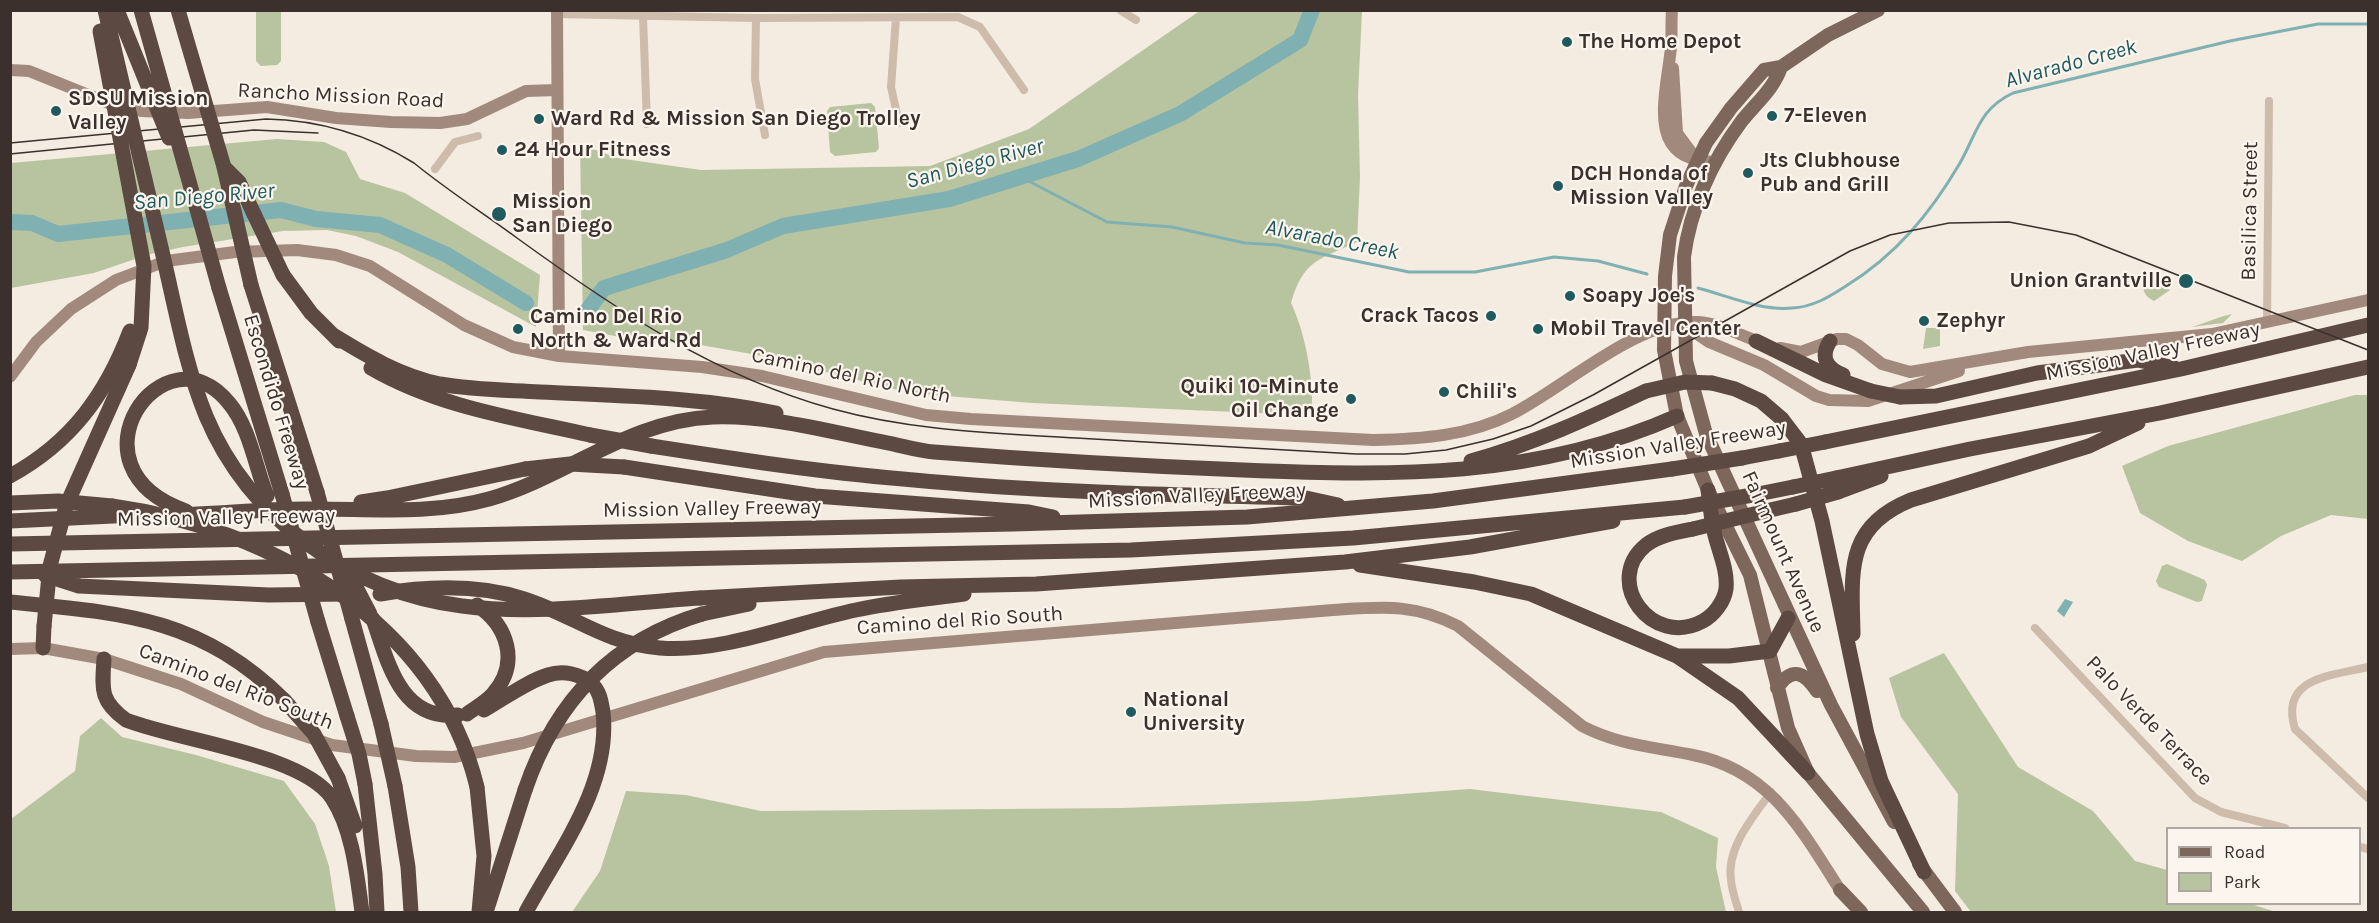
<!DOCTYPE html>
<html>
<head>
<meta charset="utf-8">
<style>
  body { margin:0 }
  #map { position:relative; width:2379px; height:923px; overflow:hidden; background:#f4ebe1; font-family:Karla,sans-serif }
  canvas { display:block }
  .frame { position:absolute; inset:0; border:12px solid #3b302b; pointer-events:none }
  .legend { position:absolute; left:2166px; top:827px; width:195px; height:78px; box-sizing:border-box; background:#fbf5ee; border:2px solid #aea6a0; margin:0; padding:8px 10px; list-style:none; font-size:18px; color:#3b302b }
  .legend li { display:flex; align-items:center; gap:12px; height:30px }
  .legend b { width:30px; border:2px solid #aea6a0 }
</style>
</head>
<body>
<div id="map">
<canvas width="2379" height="923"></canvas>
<div class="frame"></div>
<ul class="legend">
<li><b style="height:8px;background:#7d675c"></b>Road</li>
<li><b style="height:16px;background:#b8c4a0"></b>Park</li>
</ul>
</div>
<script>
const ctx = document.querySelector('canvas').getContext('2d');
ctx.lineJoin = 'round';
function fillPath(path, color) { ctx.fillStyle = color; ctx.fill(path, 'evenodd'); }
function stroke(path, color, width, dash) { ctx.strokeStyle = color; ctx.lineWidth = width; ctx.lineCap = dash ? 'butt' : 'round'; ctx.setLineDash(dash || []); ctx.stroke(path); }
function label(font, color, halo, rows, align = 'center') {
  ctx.font = font + ' Karla,sans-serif'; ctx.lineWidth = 4.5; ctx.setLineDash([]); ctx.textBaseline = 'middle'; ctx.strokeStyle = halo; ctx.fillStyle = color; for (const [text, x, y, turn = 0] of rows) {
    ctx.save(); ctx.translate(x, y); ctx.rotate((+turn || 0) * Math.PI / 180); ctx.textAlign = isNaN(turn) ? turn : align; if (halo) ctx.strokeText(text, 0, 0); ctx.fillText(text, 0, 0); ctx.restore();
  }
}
fillPath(new Path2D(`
  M1201,10L1362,11L1358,95L1360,177L1357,242C1320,259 1303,260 1291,303C1306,335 1313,377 1312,412L1281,414L1032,403L910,393L757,355L695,344L631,339L583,330L580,144L617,158L701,170L930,166L1029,129Z
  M256,11H281V61L277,65L261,66L256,61Z
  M871,103L875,107L879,148L876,152L835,156L830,152L827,111L830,107Z
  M277,139L324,142L346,152L360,179L405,193L540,275L536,327L398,252L356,236L327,230L283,231L183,247L150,254L94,273L11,288V163Z
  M2151,279L2168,285L2165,288L2170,290L2154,301C2145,296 2143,293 2143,282Z
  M2232,314L2223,323L2191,327C2206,323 2217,317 2232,314Z
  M1926,328H1940V346L1923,349Z
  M2355,395H2368V519L2331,515L2281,536L2242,561L2188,541L2140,513L2122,466L2168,446Z
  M2167,564L2205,580L2207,585L2202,601L2197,602L2159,587L2156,581L2162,566Z
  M1944,653L2018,767L2093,811L2135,861L2167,870L2168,904H2251L2276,912H1971L1955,891L1958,794L1901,717L1889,678Z
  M101,718L122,737L196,755L284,781L315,824L329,866L336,912H11V819L75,771L80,736Z
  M1470,789L1661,812L1718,838L1716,867L1726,912H572L600,871L626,791L686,795L761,811L1123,808L1308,801Z`), '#b8c4a0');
fillPath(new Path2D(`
  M2065,599L2073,602L2064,617L2057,611Z`), '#7fb0b2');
stroke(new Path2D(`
  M1021,177L1107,222L1172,227L1245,243L1278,245L1409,272H1475L1554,257L1598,261L1647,274
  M1698,288C1728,296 1761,311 1792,308C1813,307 1829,297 1846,286C1896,255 1930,214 1960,163C1977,133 1979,109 2013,93L2230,41L2318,24H2368`), '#7fb0b2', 3);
stroke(new Path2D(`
  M10,222L32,223L58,234L281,210L316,219L380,225L447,255L526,303
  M587,311L604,288L727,250L783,226L949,199L1078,159L1180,114L1300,40L1312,10`), '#7fb0b2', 16);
stroke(new Path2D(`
  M1120,10L1136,20
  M557,14L756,18L958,17L980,27L1024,90
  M643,16L647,124
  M756,18L755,79L765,135
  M896,18L891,87L899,123
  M435,169L455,142L478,136
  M2267,322L2269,101
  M2035,628L2195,798L2221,812L2285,828
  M2368,667C2331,676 2279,677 2295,729L2368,798
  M2360,847L2368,849
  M1739,912C1736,902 1732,891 1731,880C1726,848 1753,817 1771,792`), '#cdbbac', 8);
stroke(new Path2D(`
  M557,10L559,356
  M1672,10C1671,23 1672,35 1671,47C1669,73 1656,120 1671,143C1681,159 1699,161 1716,162
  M1673,68L1677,133L1697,160
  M10,70L29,71L111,104L141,111L188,113L267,107L336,118L391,122L440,123L467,119L526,91L557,90
  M1683,324L1709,342L1764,365L1816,396L1829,400L1868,401L1959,371
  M1780,348L1801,352L1837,339H1846L1858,345L1882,364L1910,372L2028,352L2212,334L2368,300
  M10,377L36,342L71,309L116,280L166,261L235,252L297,250L336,255L370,266L464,325L513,347L559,356L702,367L762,376L926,415L971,419L1373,440C1421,439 1469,436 1512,414C1567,386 1636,320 1698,322C1720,323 1743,337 1763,343
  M10,649L43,648L104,659L181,684L263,722L332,745L416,756L454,757L523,743L824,652L1333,610C1382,607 1413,603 1458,626L1582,726C1618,745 1654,747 1693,755C1770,770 1801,829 1840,890`), '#a18a7d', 12);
stroke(new Path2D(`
  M1878,10L1828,35L1781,67L1764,70L1731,108L1706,143L1686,186L1670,235L1665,276L1664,350L1677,416L1708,490L1750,575L1788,728L1808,773L1923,912
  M1781,67C1774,89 1755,104 1741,122C1712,161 1690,209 1684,257L1686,361L1706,434L1831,705L1894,822
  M1777,688C1792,666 1804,672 1817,691
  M1919,864L1955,912
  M1840,890L1861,912`), '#7d675c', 14);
stroke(new Path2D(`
  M224,167L239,182L254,214
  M283,275L311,313L339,341
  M251,285L317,492
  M219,288L282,494
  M333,335C367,356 401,376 440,384C473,390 507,390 540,392C619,396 699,397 776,413
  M1756,341L1826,375L1871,391
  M1830,341C1820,357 1826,368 1843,375
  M129,365L140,331
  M371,368C438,407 515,418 590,435
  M1712,383L1735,389L1761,401L1782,419L1801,444L1822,521L1867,734L1881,781L1924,872
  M1900,397L1936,396L2037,373L2138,360L2175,368
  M1825,442L2181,369L2368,325
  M651,446C735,459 819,472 903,479C1037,492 1171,495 1306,498L1338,505
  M1742,458L1779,451
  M1471,461C1533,444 1589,418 1646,391
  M624,467L815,496L1029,512L1053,517
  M10,476C72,442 106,394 130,331
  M1836,478L1970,449L2160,413L2368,367
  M1838,492L1881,476
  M1758,494L1793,487
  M361,502L387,498L525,469
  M10,503L58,501L112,506
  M186,511C61,468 164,323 229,403C250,428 255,466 267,496
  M1766,511L1796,504
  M164,515C211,515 257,509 304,509C365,508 428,516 489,499C566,477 630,420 713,417C771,415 831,432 888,443C903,446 919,451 934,452C1037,460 1140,466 1243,470C1395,476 1535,479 1677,416
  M10,521L134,515
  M1693,529C1677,532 1659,535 1646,545C1602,581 1652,649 1703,621C1714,615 1724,602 1726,589C1728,569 1718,550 1714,531C1711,518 1710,504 1708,490
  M10,544L1013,524L1247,517L1433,501L1672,469
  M1360,565L1474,582L1531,594L1677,656L1738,698L1808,773
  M10,572L1131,550L1353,538L1685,507
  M45,575L79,586L269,595L347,594
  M380,594C427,586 478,584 524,599C574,615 603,643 660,648C724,653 794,623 856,610C892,602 928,599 964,594
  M700,598L901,587L1036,584L1345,562L1470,547L1613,521
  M10,602C122,613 200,617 284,700
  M702,614L749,604
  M352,619L381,724
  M373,619C388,662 400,721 458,715
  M318,622L347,716
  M1853,634C1852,573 1844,527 1911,500L2089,446L2138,423
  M43,648L44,626
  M1677,656H1729L1770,651L1788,618
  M104,659C102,690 100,701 126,720C179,741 302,754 332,798C353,830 357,876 362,912
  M484,710C505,698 526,682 548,675C563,670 580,674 591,683C600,691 601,701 603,712C611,785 559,851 526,912
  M467,714C475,708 486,702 493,694C520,663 508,626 477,605
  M338,778L355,826
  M365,784L375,874L377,912
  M395,786L408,867L411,912
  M477,787L484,856L479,912
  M486,912L525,790`), '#5c4a42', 15);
stroke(new Path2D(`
  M10,143L266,119C320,120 369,135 414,163C447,190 483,213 517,238C615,309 716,377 833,409C913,431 994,433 1076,438C1169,443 1262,449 1356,454H1405L1446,450L1493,439L1531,426L1593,395L1850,251L1890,235L1949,223L2009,222L2076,235L2368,350
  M10,154L254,130L318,133`), '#3b302b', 1.5);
stroke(new Path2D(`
  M105,10C123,88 142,165 160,243C174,300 184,362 206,416C249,519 351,592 462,606C540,616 622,603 700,598
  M117,10L169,138
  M141,10L219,288
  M178,10L224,167L251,285
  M100,31L144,266L141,328
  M254,214L283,275
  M1646,391L1685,382L1712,383
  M1871,391L1900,397
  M590,435L651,446
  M1779,451L1825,442
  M525,469L570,464L624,467
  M1672,469L1742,458
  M1793,487L1836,478
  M317,492L352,619
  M282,494L318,622
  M1796,504L1838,492
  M112,506C270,528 437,622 477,787
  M1685,507L1758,494
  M1693,529L1766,511
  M345,566L370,614
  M44,626L50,566L66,506L129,365
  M284,700L314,734L338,778
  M347,716L359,754L365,784
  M381,724L395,786
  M525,790C555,702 611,641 702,614`), '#5c4a42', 15);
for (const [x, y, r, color] of [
  [1567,42,6,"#1f5a5e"],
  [56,111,6,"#1f5a5e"],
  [1772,116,6,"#1f5a5e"],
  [539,119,6,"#1f5a5e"],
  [502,150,6,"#1f5a5e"],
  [1748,173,6,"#1f5a5e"],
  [1558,186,6,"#1f5a5e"],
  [499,214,8,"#1f5a5e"],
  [2186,281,8,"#1f5a5e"],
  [1570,296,6,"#1f5a5e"],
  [1491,316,6,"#1f5a5e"],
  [1924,321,6,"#1f5a5e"],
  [518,329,6,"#1f5a5e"],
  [1538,329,6,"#1f5a5e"],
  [1444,392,6,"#1f5a5e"],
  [1351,399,6,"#1f5a5e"],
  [1131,712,6,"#1f5a5e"]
]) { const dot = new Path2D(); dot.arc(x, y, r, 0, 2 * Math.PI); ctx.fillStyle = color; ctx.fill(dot); stroke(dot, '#fbf5ee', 2); }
label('bold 21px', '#3b302b', '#fbf5ee', [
  ["The Home Depot",1579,42],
  ["SDSU Mission",68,99],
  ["Valley",68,123],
  ["7-Eleven",1784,116],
  ["Ward Rd & Mission San Diego Trolley",551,119],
  ["24 Hour Fitness",514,150],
  ["Jts Clubhouse",1760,161],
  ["Pub and Grill",1760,185],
  ["DCH Honda of",1570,174],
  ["Mission Valley",1570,198],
  ["Mission",512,202],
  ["San Diego",512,226],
  ["Union Grantville",2172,281,"right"],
  ["Soapy Joe's",1582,296],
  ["Crack Tacos",1479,316,"right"],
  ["Camino Del Rio",530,317],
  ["North & Ward Rd",530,341],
  ["Zephyr",1936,321],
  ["Mobil Travel Center",1550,329],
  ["Quiki 10-Minute",1339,387,"right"],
  ["Oil Change",1339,411,"right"],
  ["Chili's",1456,392],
  ["National",1143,700],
  ["University",1143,724]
], 'left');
label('21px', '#3b302b', '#fbf5ee', [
  ["Rancho Mission Road",341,96,3],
  ["Basilica Street",2250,211,-89],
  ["Mission Valley Freeway",2153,352,-12],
  ["Camino del Rio North",851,376,12],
  ["Escondido Freeway",276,402,73],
  ["Mission Valley Freeway",1678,445,-9],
  ["Mission Valley Freeway",1197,496,-3],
  ["Mission Valley Freeway",712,509,-1],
  ["Mission Valley Freeway",226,518,-1],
  ["Fairmount Avenue",1783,552,66],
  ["Camino del Rio South",960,621,-4],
  ["Camino del Rio South",236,687,21],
  ["Palo Verde Terrace",2149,721,46]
]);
label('italic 22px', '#1f5a5e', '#fbf5ee', [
  ["Alvarado Creek",2071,64,-15],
  ["San Diego River",975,164,-15],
  ["San Diego River",204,197,-5],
  ["Alvarado Creek",1332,240,11]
]);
</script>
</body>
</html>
